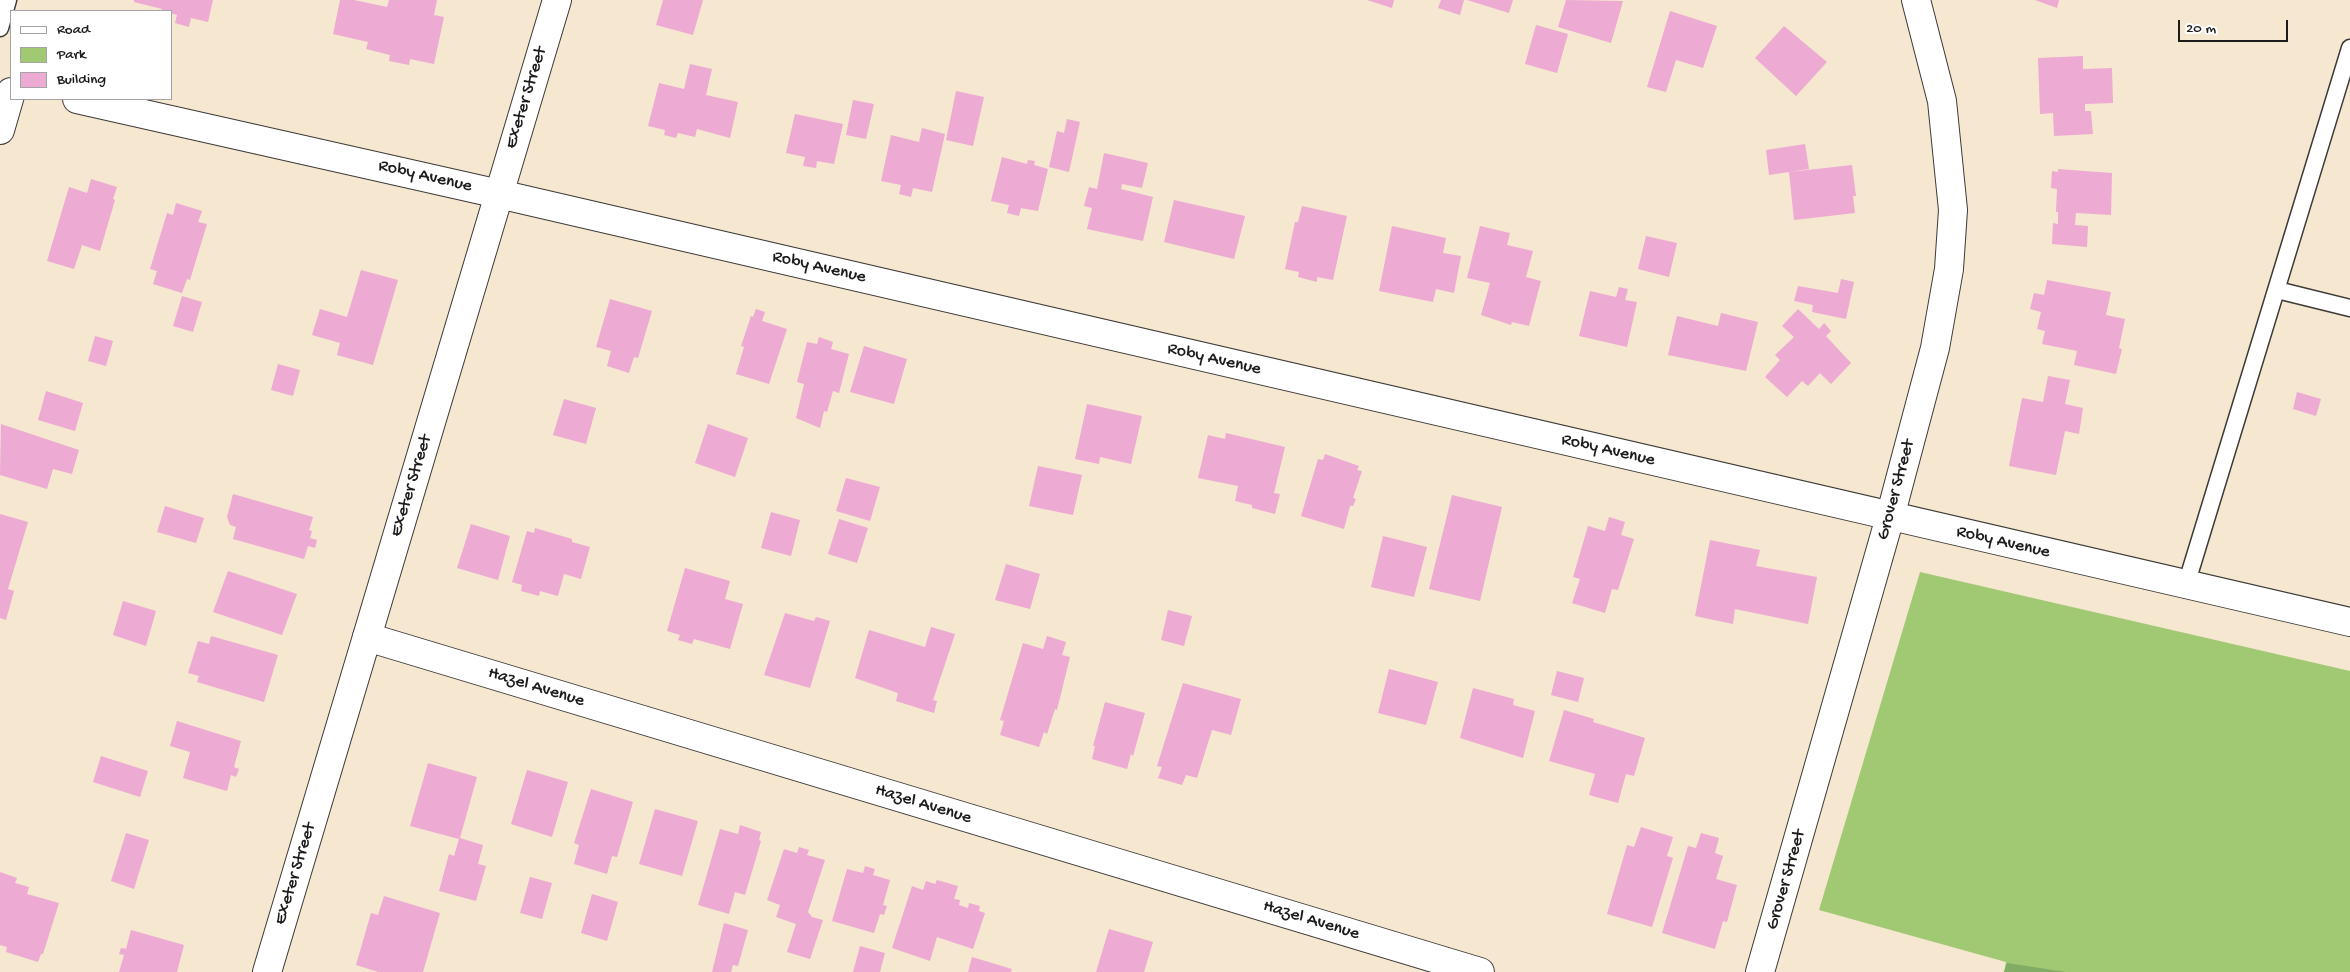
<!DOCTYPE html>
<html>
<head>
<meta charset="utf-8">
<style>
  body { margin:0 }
  #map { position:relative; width:2350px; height:972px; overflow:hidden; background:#f5e7d0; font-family:"Gochi Hand",sans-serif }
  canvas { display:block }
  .legend { position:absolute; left:10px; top:10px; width:162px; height:90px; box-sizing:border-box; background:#fff; border:1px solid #a4a4a4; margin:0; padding:6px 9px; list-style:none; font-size:15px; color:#1c1c1c }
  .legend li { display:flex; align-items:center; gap:10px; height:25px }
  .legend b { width:25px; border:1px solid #a4a4a4 }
  .scale { position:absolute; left:2178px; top:20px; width:110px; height:22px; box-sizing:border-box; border:2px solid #1c1c1c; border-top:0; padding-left:6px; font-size:15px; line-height:18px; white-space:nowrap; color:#1c1c1c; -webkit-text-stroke:4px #fff; paint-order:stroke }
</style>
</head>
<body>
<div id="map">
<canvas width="2350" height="972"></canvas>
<ul class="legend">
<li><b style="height:6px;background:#fff"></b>Road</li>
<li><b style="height:14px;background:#a1c873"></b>Park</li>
<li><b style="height:14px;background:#edaad3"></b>Building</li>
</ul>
<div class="scale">20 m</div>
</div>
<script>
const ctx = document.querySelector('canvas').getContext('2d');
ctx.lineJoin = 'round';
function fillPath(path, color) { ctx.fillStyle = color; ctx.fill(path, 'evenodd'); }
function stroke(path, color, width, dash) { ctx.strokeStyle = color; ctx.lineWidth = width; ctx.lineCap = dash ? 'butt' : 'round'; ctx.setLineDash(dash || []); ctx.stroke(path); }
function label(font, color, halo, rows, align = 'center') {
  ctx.font = font + ' "Gochi Hand",sans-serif'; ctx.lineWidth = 4; ctx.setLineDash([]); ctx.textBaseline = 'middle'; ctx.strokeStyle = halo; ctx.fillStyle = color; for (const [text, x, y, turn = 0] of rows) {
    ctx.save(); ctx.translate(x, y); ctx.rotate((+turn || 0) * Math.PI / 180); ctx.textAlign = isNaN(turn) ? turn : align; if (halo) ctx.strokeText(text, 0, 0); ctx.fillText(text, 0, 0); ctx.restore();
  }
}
fillPath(new Path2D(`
  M1920,572L2350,671V972H2004L2006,962L1819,910Z`), '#a1c873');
fillPath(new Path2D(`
  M2007,963L2066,972H2004Z`), '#80ac65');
fillPath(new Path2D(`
  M134,0H213L208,22L191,18L189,27L175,23L177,15L171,13V11H161L162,9L134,2Z
  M340,0H354L387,7L389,0H437L434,15L444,17L434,64L410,59L409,65L389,61L390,55L366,49L368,42L333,34Z
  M663,0H703L693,35L656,25Z
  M1367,0H1394L1392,8Z
  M1441,0H1464L1460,15L1438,8Z
  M1467,0H1513L1509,13Z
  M1566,0L1623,1L1611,43L1558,27Z
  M2035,0H2059L2057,8Z
  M1670,11L1717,26L1703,68L1676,60L1666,92L1647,87Z
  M1536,25L1568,34L1557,73L1525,64Z
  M1784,26L1827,62L1796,96L1755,58Z
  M2083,56V69L2112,68L2113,103L2085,104V111H2091L2093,134L2054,136L2053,113L2040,114L2038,58Z
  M690,64L712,69L706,95L738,102L730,138L697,129L695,137L678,133L676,138L664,135L665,130L648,126L659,83L684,89Z
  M956,91L984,97L973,146L946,140Z
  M853,100L874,104L866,139L846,135Z
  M795,114L843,124L834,164L817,161L816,168L803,166L805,157L786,153Z
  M1067,119L1080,122L1069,172L1049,167L1057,131L1064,133Z
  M922,128L945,134L932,192L913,188L911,197L899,194L901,185L881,181L891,135L919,142Z
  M1805,144L1809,169L1769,175L1766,150Z
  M1104,153L1148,163L1142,188L1122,184L1121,189L1153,197L1143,241L1087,229L1092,208L1084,206L1089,187L1097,189Z
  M1002,157L1027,164L1028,160L1035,161L1034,165L1048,169L1038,211L1021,208L1019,216L1007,213L1009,205L991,201Z
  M1852,165L1856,196H1853L1855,213L1794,220L1789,172Z
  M2058,169L2112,173L2111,215L2076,213L2075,225L2088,226L2087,247L2052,244L2053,223L2058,224V212H2056L2057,189L2051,188L2052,171L2058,172Z
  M91,179L117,187L113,199L115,200L100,251L82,245L74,269L47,261L69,187L87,193Z
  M1174,200L1245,216L1234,259L1164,242Z
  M176,203L202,211L198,222L207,224L190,280L187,279L182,293L153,284L157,271L150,269L167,213L173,215Z
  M1302,206L1347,216L1333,280L1317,277V282L1298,277L1299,272L1285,269L1295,222H1298Z
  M1392,226L1446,238L1443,253L1461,256L1454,293L1436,289L1433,302L1379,291Z
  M1480,226L1510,233L1507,245L1533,251L1526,277L1541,281L1529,326L1512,322L1511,325L1481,315L1490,283L1467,278Z
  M1646,236L1677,243L1669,277L1638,269Z
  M361,270L398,280L373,365L337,355L340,343L312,335L320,309L347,317Z
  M1841,279L1854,282L1846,319L1812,312L1813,305L1794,301L1798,286L1838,293Z
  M2047,280L2111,292L2106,315L2125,319L2119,348L2122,349L2116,374L2074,365L2077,351L2042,344L2045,331L2037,329L2041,312L2030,309L2034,293L2044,295Z
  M1619,287L1628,289L1625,300L1637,302L1627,347L1579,336L1590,291L1616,297Z
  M182,296L202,302L193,332L173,326Z
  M610,299L652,311L638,358L634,357L629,373L607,366L611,351L596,347Z
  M756,309L765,312L762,321L787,329L769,384L736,374L744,347L741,346L751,316L753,317Z
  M1798,309L1819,329L1824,323L1831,331L1826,336L1851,363L1831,384L1820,373L1808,386L1802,381L1787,397L1765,377L1780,360L1775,355L1794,337L1782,326Z
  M1721,313L1758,322L1746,371L1668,355L1677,316L1718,326Z
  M95,336L113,341L106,366L88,361Z
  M819,337L833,342L831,349L849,354L839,393L833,391L827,412L824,411L820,428L796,418L804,384L797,382L807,342L817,344Z
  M864,346L907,359L894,404L850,392Z
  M278,364L300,370L293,396L271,390Z
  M2048,376L2070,380L2065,404L2083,408L2079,434L2065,431L2056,475L2009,466L2022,398L2043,402Z
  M46,391L83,403L75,431L38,420Z
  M2297,392L2321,399L2316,416L2293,409Z
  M564,399L596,408L586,444L553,435Z
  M1087,404L1142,416L1131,464L1100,457L1099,464L1075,459Z
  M1,424L79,450L72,474L53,469L47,489L0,475Z
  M708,424L748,438L735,477L695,463Z
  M1226,433L1285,447L1274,493L1280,494L1275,514L1252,508V505L1235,501L1238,486L1198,478L1208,435L1225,439Z
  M1325,454L1359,466L1357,470L1362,471L1353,498L1356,499L1353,506H1350L1344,529L1301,516L1318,459L1323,460Z
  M1038,466L1082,475L1073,515L1029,506Z
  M846,478L880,487L870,521L836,511Z
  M233,494L313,517L309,530L312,531L310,538L317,540L315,548L308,546L304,559L233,539L236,527L230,525L227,517Z
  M1452,495L1502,507L1480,601L1429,589Z
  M165,506L204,518L196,543L157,532Z
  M771,512L800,520L791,556L761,548Z
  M0,514L28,522L8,589L14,591L6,620L0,618Z
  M1609,517L1625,522L1621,535L1634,539L1618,590L1612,589L1605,613L1572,603L1580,579L1573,577L1588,526L1605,531Z
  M839,519L868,528L857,563L828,554Z
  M471,524L510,536L498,580L457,568Z
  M535,528L572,539V542L590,547L581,579L564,574L558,596L540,591L539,596L521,591L522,585L512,582L527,531L534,533Z
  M1383,536L1427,547L1414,597L1371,587Z
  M1710,540L1760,550L1756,566L1817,577L1808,624L1735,609L1733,624L1695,616Z
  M1006,564L1040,574L1030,609L995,600Z
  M685,568L730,581L725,599L743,604L730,649L694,639L692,644L678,640L680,635L667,631Z
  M228,571L297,594L282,635L213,612Z
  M123,601L156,611L146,646L113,635Z
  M1168,610L1192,616L1184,646L1161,640Z
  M785,613L814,621L816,617L830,621L810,688L764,675Z
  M931,627L955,634L933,700L937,701L934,713L896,701L898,693L855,678L869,630L925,647Z
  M211,636L278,655L264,702L197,682L199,676L188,673L198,641L209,644Z
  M1047,636L1066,642L1062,655L1070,657L1057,710L1055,709L1047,734L1044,732L1039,747L1000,735L1004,721L1000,720L1023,643L1043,649Z
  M1389,669L1438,682L1426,725L1378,713Z
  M1557,671L1584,678L1578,702L1551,695Z
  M1183,683L1241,699L1231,735L1212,730L1197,778L1186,775L1182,785L1158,778L1162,767L1157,766Z
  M1473,688L1514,699L1513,705L1535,711L1523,758L1460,738Z
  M1105,702L1145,713L1133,756L1131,754L1127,769L1092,759L1095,746H1093Z
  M1564,710L1594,719L1593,722L1645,738L1634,776L1626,774L1618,803L1589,795L1595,774L1549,761Z
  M177,721L241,741L234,767L239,769L236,777L231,775L227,791L183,778L190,752L170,746Z
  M101,756L148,771L140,797L93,782Z
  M428,763L477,777L460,838L483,845L478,864L486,866L476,901L439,891L449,854L454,856L459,839L410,826Z
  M527,770L568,782L552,837L511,824Z
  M591,789L633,802L617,857L612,856L607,874L574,864L579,845L574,843Z
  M655,809L698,821L682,876L639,864Z
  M740,825L761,832L759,840L761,841L745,895L735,892L729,914L698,905L720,829L738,834Z
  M1641,827L1673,837L1667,856L1673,858L1652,927L1607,914L1627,845L1634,847Z
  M126,833L149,840L134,889L111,881Z
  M1701,833L1719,838L1715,853L1723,856L1716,879L1737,885L1727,922L1723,921L1715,949L1662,933L1688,846L1696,848Z
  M799,847L809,850L807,855L825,860L808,912L812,917L823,920L810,959L787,952L796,924L776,917L780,905L767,900L784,849L797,853Z
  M865,866L875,869L873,875L890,880L883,905L887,906L884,915L880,914L874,933L832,921L847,869L863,873Z
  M0,872L17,878L15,883L29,887L27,894L59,903L43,954H41L38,962L6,952L7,947L0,945Z
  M530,877L552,883L542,919L520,913Z
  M937,880L958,886L954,899L960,900L959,905L968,908L969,903L980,906L979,911L985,913L973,949L937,937L930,961L892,948L912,886L923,890L926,881L935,884Z
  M592,894L618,902L607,941L581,933Z
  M384,896L440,913L423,972H378L356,965L371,913L378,915Z
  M724,923L748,930L738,966L733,965L731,972H712Z
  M1109,929L1153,942L1144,972H1096Z
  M131,930L184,945L177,972H119L124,955L119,954L121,948L126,949Z
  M860,946L885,953L880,972H853Z
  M972,957L1012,969L1011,972H968Z`), '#edaad3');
const service = new Path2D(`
  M0,28L8,0
  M2277,290L2350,308
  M2186,585L2350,48`);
const minor = new Path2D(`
  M77,99L499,194L2350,622
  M0,130L11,92
  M367,637L1480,972
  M1760,972L1890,517L1935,348L1949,269L1953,210L1942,101L1916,0`);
const tertiary = new Path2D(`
  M267,972L557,0`);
stroke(service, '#3d3a37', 19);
stroke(minor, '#3d3a37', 30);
stroke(tertiary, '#3d3a37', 30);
stroke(service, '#fff', 16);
stroke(minor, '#fff', 28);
stroke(tertiary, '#fff', 28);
label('18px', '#1c1c1c', '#fff', [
  ["Exeter Street",527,98,-73],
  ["Roby Avenue",425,177,13],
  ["Roby Avenue",819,268,13],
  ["Roby Avenue",1214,360,13],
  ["Roby Avenue",1608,451,13],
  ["Exeter Street",412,486,-73],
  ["Grover Street",1897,490,-75],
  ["Roby Avenue",2003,543,13],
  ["Hazel Avenue",536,688,17],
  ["Hazel Avenue",923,805,17],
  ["Exeter Street",296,874,-73],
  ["Grover Street",1787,880,-74],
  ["Hazel Avenue",1311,921,17]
]);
</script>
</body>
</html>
